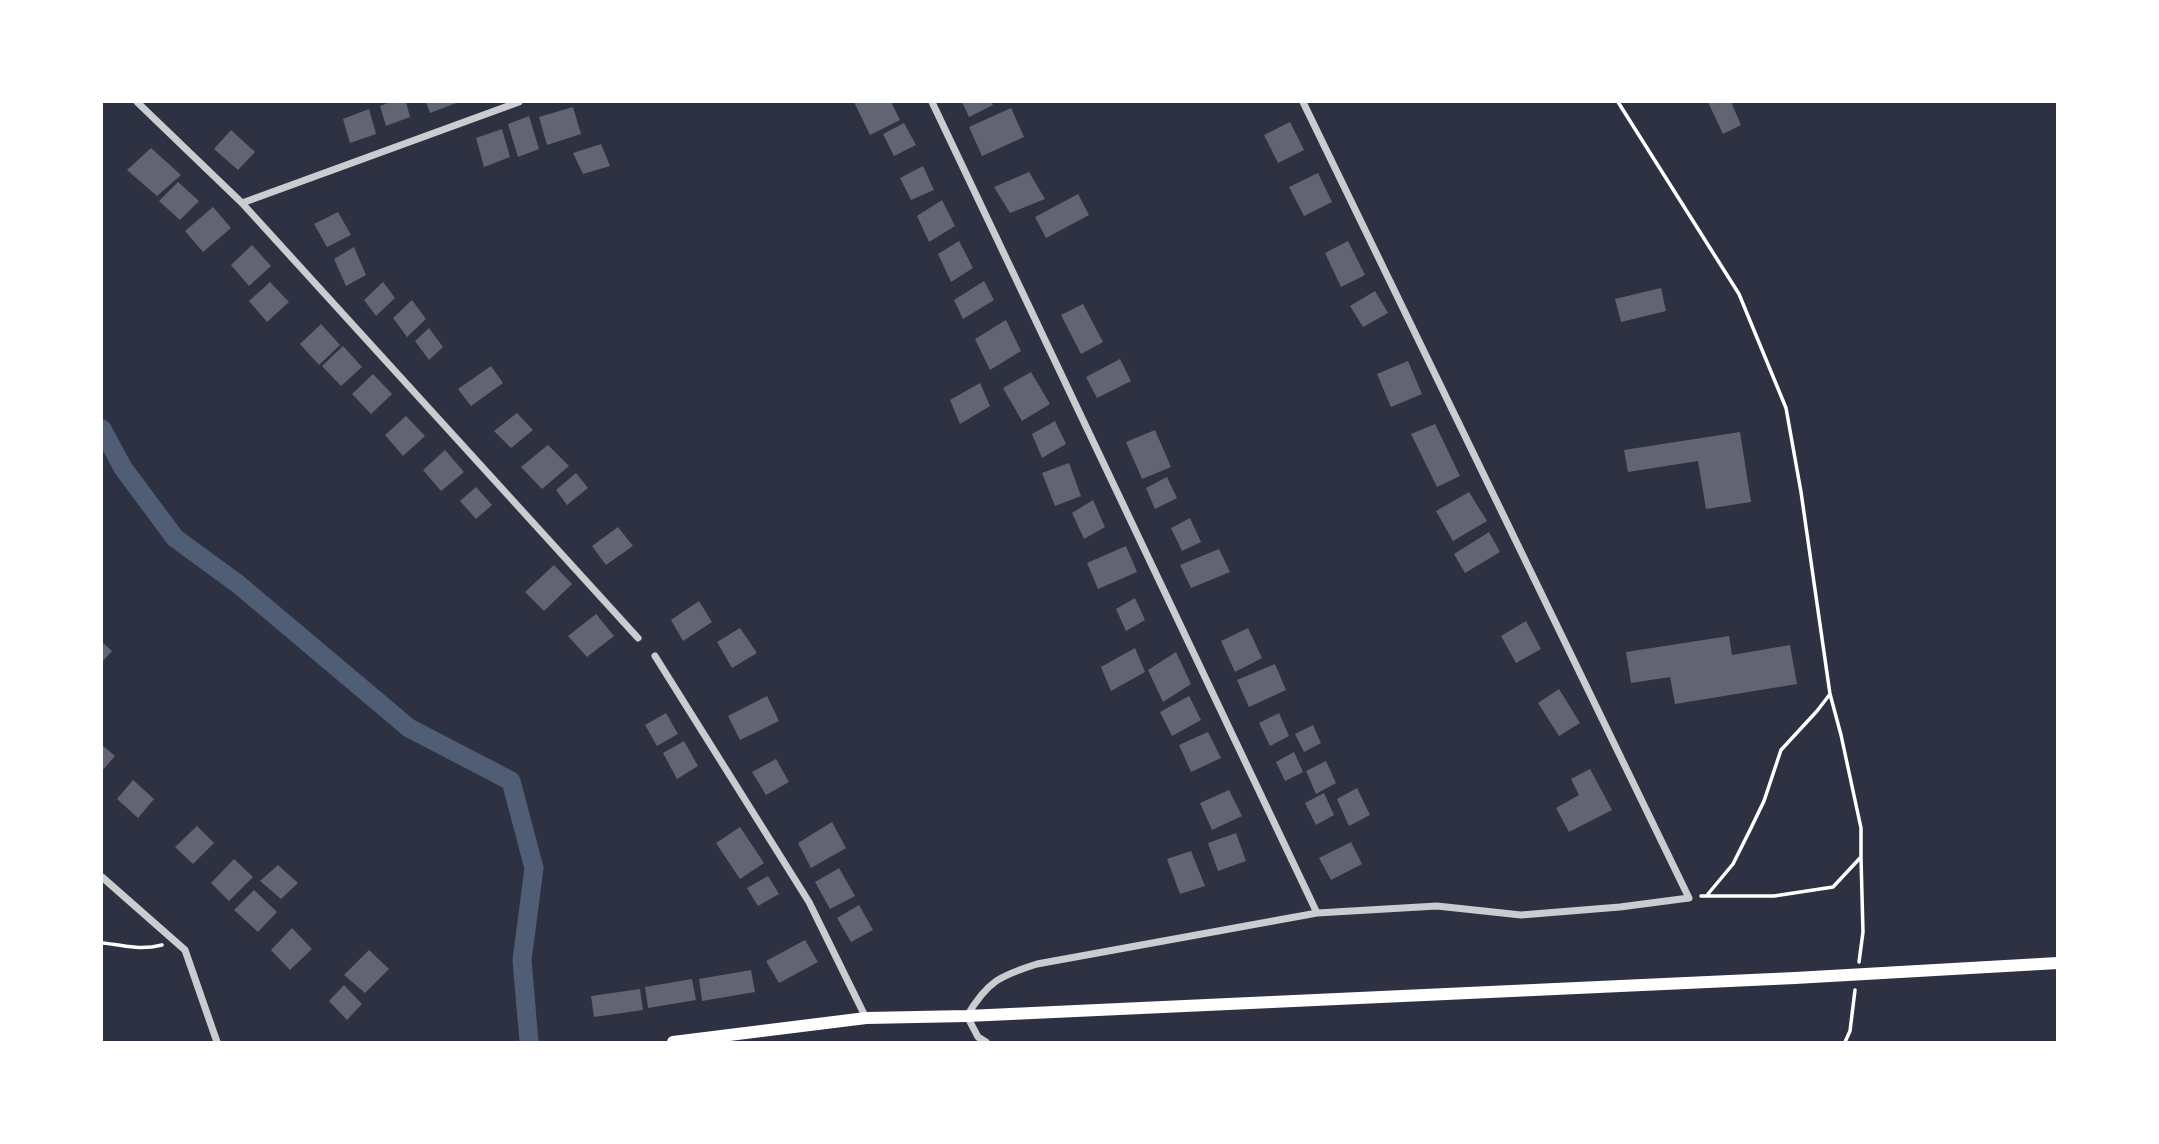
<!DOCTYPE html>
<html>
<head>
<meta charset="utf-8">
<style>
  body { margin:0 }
  #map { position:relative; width:2159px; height:1144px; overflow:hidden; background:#2d3142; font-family:"PT Sans",sans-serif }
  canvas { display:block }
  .frame { position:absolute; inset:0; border:103px solid #fff; pointer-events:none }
</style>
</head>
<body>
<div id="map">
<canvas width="2159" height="1144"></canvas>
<div class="frame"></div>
</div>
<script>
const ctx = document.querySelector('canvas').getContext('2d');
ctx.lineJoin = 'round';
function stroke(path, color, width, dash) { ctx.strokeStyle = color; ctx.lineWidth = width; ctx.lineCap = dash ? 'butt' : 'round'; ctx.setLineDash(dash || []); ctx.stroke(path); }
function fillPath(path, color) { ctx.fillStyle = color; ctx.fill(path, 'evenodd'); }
stroke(new Path2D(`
  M102,429L123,468L175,538L238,584L409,728L511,781L534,868L522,960L529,1042`), '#4f5d75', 19);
fillPath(new Path2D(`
  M391,102H406L410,117L386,126L380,106Z
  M426,102H459L430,113Z
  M854,102H891L900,120L870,135Z
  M962,102H991L993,105L969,117Z
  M1708,102H1731L1741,125L1723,134Z
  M573,107L581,134L547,145L539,117Z
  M1011,108L1024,137L982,156L969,127Z
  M369,109L376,134L350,143L343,119Z
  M529,116L539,149L518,157L508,124Z
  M1290,122L1304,150L1278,163L1264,135Z
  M904,123L916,145L894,156L883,134Z
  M502,129L510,157L484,167L476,138Z
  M231,130L255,152L238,170L214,149Z
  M601,144L610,166L583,174L573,153Z
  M151,148L181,175L157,196L127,170Z
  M923,166L934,190L911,200L900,178Z
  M1029,172L1045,199L1010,213L994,187Z
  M1318,173L1332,202L1304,216L1289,187Z
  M178,182L199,201L180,220L159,201Z
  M1078,194L1089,215L1046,238L1035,217Z
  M942,200L955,226L929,242L917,216Z
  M213,207L231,228L203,252L185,231Z
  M338,212L351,235L327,247L314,224Z
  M959,241L973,268L951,282L938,254Z
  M1348,241L1365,275L1341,287L1325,253Z
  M252,245L271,266L249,286L231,265Z
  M354,247L366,275L346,286L334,259Z
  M984,281L994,300L963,319L954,300Z
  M270,282L289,302L267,322L249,301Z
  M383,282L395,298L376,316L364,300Z
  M1661,288L1666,311L1621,322L1615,299Z
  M1375,291L1388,313L1363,327L1350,306Z
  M412,300L426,319L407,337L393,318Z
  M1083,304L1103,342L1081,354L1061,315Z
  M1006,320L1021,351L990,370L975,339Z
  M321,324L340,345L319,365L300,344Z
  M429,328L443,347L429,360L415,341Z
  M343,346L362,367L341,386L322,366Z
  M1120,359L1131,381L1097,398L1086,377Z
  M1408,361L1422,394L1391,407L1377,374Z
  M491,366L503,383L471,406L458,389Z
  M1031,372L1050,404L1022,421L1003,388Z
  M373,374L392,394L371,414L352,394Z
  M980,383L990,406L960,424L950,400Z
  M517,413L533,430L511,448L494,431Z
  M406,416L425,436L403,456L385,435Z
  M1055,421L1066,444L1042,458L1032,434Z
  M1435,424L1460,476L1437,487L1411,434Z
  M1155,430L1171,467L1142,479L1126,442Z
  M1740,432L1751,502L1706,509L1698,461L1628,472L1624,450Z
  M548,445L569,466L542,489L521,467Z
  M445,450L464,472L441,491L423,470Z
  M1069,463L1081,496L1055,506L1042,473Z
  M576,473L588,488L567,505L556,490Z
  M1167,477L1177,498L1155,509L1146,488Z
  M476,487L492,505L476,519L460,501Z
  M1469,492L1487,521L1453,541L1436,511Z
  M1093,500L1105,527L1084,539L1072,513Z
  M1190,518L1201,542L1182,551L1171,528Z
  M618,527L633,546L606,565L592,546Z
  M1489,532L1500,552L1465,573L1454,554Z
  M1126,546L1137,572L1098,589L1087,563Z
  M1219,549L1230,572L1191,588L1180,565Z
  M554,565L572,584L544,611L525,592Z
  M1135,598L1145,620L1126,631L1116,609Z
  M699,601L712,622L683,641L671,620Z
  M596,614L614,636L587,657L568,636Z
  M1526,621L1541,649L1516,663L1501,636Z
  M740,628L757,653L732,668L717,642Z
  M1248,628L1262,658L1235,672L1221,641Z
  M1729,636L1732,655L1790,645L1797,684L1675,704L1670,677L1631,683L1626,652Z
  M102,642L112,651L102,662Z
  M1135,648L1145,672L1111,691L1101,667Z
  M1176,652L1191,684L1163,702L1148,670Z
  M1275,664L1286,690L1249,707L1237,680Z
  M1559,689L1580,723L1559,736L1538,703Z
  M767,696L779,721L740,740L728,716Z
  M1189,696L1201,720L1172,736L1160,712Z
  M666,713L678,734L657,746L645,725Z
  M1279,713L1289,736L1270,746L1259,723Z
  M1313,725L1321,743L1304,752L1295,734Z
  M1208,732L1221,758L1191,772L1179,745Z
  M684,741L698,766L677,779L663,753Z
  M102,745L115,756L102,771Z
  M1294,752L1303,772L1285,781L1276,762Z
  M776,759L789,782L766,795L752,772Z
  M1326,761L1336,783L1316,794L1306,771Z
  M1590,769L1612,810L1569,832L1556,808L1579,795L1571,779Z
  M133,780L154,799L138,818L117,799Z
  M1357,788L1370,815L1349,826L1337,799Z
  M1229,790L1242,816L1212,830L1200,803Z
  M1324,793L1334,815L1316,825L1305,803Z
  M832,822L846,848L811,868L798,843Z
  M197,826L214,843L193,864L175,847Z
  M740,827L764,863L740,879L716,843Z
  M1236,833L1246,861L1218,871L1208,843Z
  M1351,842L1362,864L1331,880L1319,858Z
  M1191,851L1205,886L1180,894L1167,859Z
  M234,859L253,877L229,901L211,883Z
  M278,865L298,883L281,899L260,881Z
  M839,868L855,896L830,909L815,882Z
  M768,876L779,894L758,906L747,888Z
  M254,890L277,912L258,932L234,910Z
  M859,905L873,930L851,942L837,918Z
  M292,928L312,949L290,970L271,950Z
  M805,940L818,962L779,983L766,961Z
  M369,950L389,969L365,993L344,975Z
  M751,970L755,992L702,1001L699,979Z
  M692,979L696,1000L648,1008L645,987Z
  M344,985L362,1004L347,1020L329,1001Z
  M640,989L643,1010L594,1017L591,996Z`), '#626471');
stroke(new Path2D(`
  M1618,102L1739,294L1786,408L1801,492L1830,694L1841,735L1861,828V857L1833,887L1774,896H1701
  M1708,894L1733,864L1751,828L1764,801L1781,750L1817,711L1830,694
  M102,943C125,945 138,951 162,945
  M1859,962L1863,932L1861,858
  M1845,1042L1850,1031L1855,990`), '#fff', 3.5);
stroke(new Path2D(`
  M137,102L242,203L638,638
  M932,102L1317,913
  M242,203L519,102
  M655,656L809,902L866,1018
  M102,877L185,950L217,1042
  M986,1042L978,1037L967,1016C987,982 999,976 1037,964L1317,913L1437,906L1521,915L1620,907L1689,898L1303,102`), '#caccd0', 7);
stroke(new Path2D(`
  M673,1042L866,1018L967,1016L1795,978L2058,963`), '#fff', 12);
</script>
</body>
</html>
